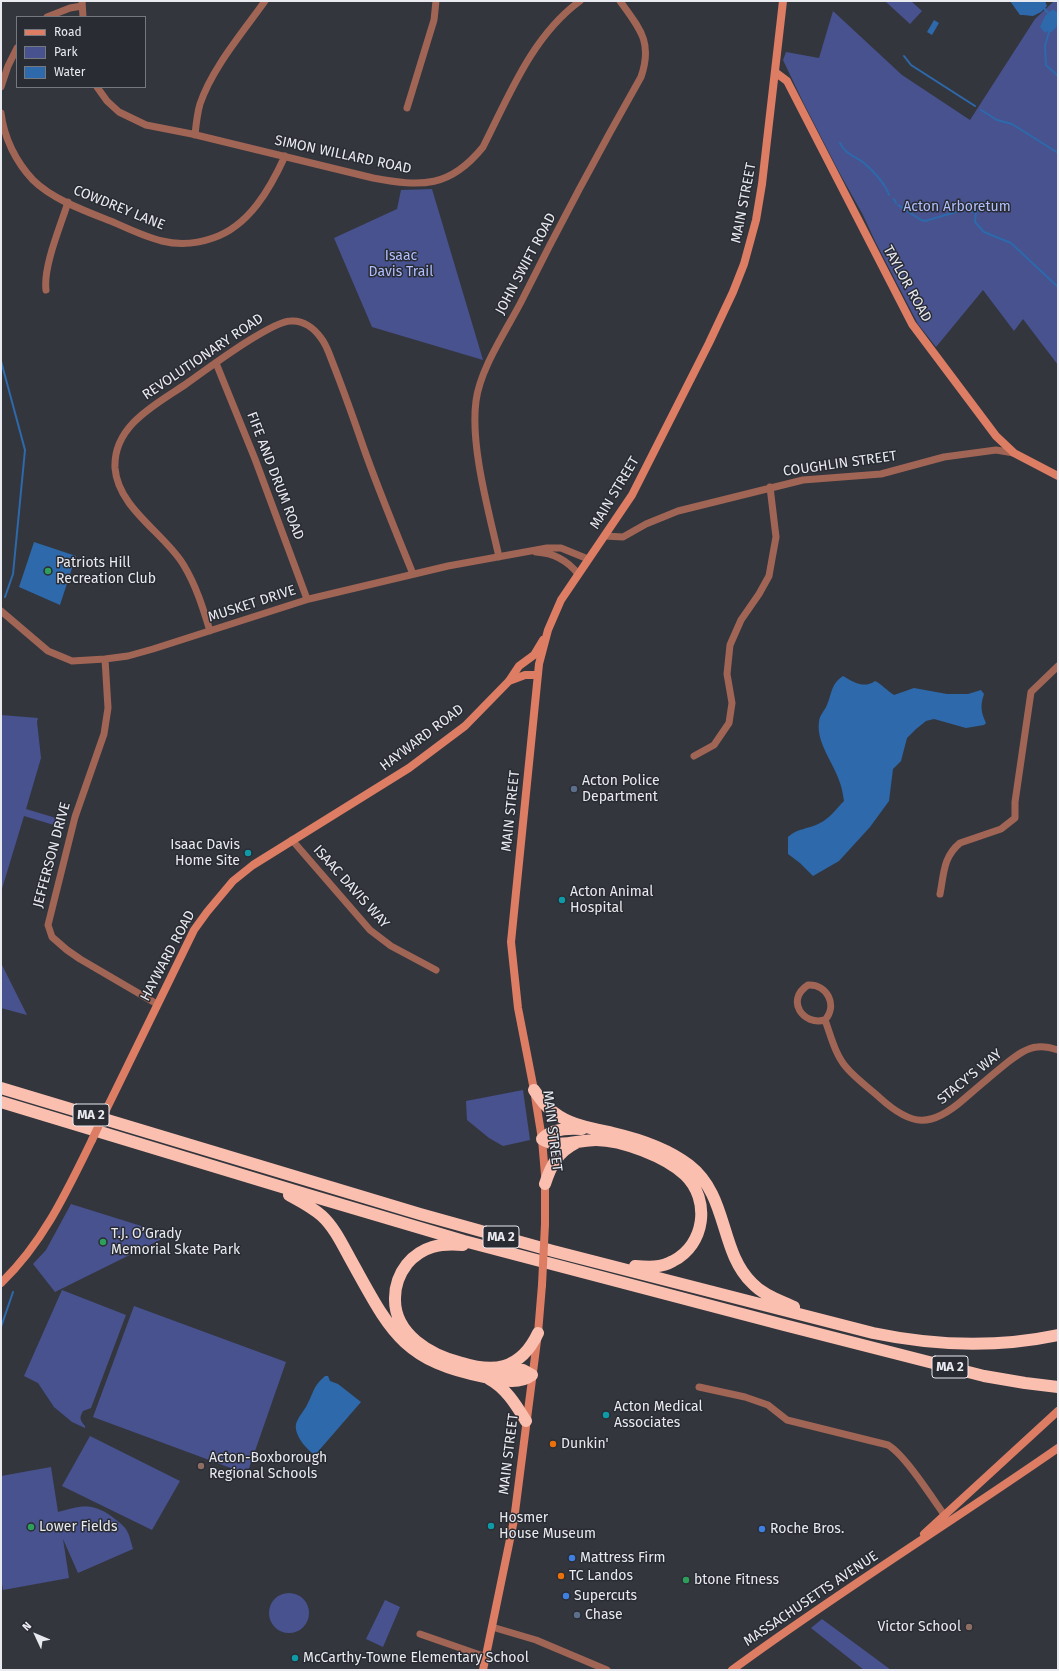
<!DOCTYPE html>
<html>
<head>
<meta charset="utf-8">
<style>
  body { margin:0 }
  #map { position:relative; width:1059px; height:1671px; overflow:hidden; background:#34363e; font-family:"Fira Sans",sans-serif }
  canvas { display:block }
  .frame { position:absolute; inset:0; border:2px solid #e8eaef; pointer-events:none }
  .legend { position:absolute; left:16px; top:16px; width:130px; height:72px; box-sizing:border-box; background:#2a2c34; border:1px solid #76787f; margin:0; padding:5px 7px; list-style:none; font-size:12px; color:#e8eaef }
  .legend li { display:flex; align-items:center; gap:8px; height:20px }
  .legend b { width:20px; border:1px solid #76787f }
  .north { position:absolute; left:16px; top:1615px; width:40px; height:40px; -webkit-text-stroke:3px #2a2c34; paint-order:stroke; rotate:314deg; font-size:11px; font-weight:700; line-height:16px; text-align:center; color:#e8eaef }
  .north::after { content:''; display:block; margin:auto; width:14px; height:18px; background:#e8eaef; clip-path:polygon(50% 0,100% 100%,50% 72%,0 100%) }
</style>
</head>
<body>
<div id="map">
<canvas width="1059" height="1671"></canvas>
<div class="frame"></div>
<ul class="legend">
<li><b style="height:5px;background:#dc7d64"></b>Road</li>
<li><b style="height:11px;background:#47528f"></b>Park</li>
<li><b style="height:11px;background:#2d69ab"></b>Water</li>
</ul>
<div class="north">N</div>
</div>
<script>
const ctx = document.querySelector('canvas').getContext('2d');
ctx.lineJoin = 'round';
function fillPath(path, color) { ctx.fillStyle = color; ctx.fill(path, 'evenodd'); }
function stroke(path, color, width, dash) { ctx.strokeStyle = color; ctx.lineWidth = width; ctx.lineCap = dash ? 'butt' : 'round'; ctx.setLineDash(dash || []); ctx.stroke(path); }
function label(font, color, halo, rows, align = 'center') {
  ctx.font = font + ' "Fira Sans",sans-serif'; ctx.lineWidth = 3; ctx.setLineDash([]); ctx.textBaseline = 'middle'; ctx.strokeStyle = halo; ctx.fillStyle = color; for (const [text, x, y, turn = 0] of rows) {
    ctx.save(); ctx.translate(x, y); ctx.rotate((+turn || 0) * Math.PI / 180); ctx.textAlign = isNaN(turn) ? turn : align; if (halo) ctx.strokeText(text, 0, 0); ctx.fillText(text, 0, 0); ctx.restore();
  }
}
fillPath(new Path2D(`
  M885,1H911L922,11L910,24Z
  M1053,1H1058V365L1023,319L1014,331L983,290L936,347L918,324L875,241L863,215L839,172L803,102L783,60L786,52L819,58L833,11L902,75L970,120L1035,19L1053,2Z
  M432,189L483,360L372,327L334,238L397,209L401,190Z
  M1,715L38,718L37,722L41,758L26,809L66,821L64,828L24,816L1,892Z
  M1,963L27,1015L1,1008Z
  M523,1090L530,1140L503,1146L489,1138L467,1120L466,1101Z
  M71,1204L170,1235L55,1292L33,1264L46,1250Z
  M62,1290L126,1315L91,1408L83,1411C79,1418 80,1420 85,1426V1428L72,1422L54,1407L38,1383L24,1376Z
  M134,1306L286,1362L247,1474L93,1417Z
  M90,1436L180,1481L152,1530L62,1486Z
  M51,1467L58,1512C79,1506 92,1502 111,1516C116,1520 124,1525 127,1531C130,1536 131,1543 133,1549L78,1573L63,1539L69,1578L3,1590L1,1578V1476Z
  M269 1613a20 20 0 1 1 40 0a20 20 0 1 1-40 0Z
  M385,1600L400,1607L383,1647L366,1639Z
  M822,1619L891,1670H864L811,1628Z`), '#47528f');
fillPath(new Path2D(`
  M1010,1H1045L1047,6L1041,12L1033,16L1023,15H1020Z
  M1052,10H1054L1058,13C1058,23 1058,29 1049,33L1047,31L1045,33L1040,27L1045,16Z
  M934,20L939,23L932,35L927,32Z
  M968 207a6 6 0 1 1 12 0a6 6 0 1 1-12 0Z
  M34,542L76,556L60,605L19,587Z
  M843,676C853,682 864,689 875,681C882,684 887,691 894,695L914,688L947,694H968L981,690L984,694C980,706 981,712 986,723L984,725L966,728L934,719L926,721L916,729L907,738L901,761L893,769L889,801L870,827L839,861L813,876L800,863L788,854V837C800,827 807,830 820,823C829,819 837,808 844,801C843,795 842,788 840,783C834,763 816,743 819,722C819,716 825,710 827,705C832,693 831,684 843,676Z
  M325,1376H328L330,1381L338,1384L361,1402L315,1455C306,1449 294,1435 296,1424C298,1417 304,1411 307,1405C315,1390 312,1388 325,1376Z`), '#2d69ab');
stroke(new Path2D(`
  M1043,7L1050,15
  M1049,32L1045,46L1046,65L1058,76
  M904,56L911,65L975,106
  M981,110L997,120L1012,124L1058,153
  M840,143C845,154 855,156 864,163C873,171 885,183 889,195
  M894,199L896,203
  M898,205L921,220L925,221L970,208
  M975,211L976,212L975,222L984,232L1011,243L1058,287
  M1,361L25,450L13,574L5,597
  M1,1327L13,1292`), '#2d69ab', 2);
stroke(new Path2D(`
  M82,1L83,17
  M47,17L70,8L82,6
  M1,87L8,66L17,48
  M97,87L107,101L119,112L146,125L192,134L373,178C422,187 450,188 483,147C509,96 532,36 580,1
  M407,108L434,20L436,1
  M1,113C4,138 16,162 33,180C53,200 88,212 113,222C129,229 145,237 162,241C178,245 196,244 213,238C249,226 270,189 285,156
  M195,135C196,125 197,114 200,104C212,68 243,32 265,1
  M46,290C43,266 61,225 68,202
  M216,363L255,459L307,599
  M605,536L623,537L646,524L678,511L803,480L881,474L944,457L996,450L1014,453
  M536,552C553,553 568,561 578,574
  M499,557C489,512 470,446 476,401C480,369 506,331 521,302C559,226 599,151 641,77C653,42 640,29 620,1
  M1,611L48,651L72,661L105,659L128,656L153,649L309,599L448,566L547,548H561L588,559
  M210,631C203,608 196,585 183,564C164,533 118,508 115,468C113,425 157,404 186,384C206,370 271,321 291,321C303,320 314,328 321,338C326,344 329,353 332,361C343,389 353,417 363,446C378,489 396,532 413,574
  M105,659L108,708L104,734L75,817L48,925L52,937L67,950L80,959L157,1004
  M694,756L714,745L729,723L732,703L727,674L730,645L741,620L759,594L769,576L772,559L776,537L770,487
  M292,840L370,930L391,946L436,970
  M940,894C944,874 943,857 960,843L1001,829L1015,818V802L1031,692L1058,666
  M808,985C827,984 838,1005 825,1020C803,1026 785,1000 808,985Z
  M825,1020C831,1036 835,1054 846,1067C855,1078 869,1088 880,1098C912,1127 931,1128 964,1099C978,1087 993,1074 1008,1062C1016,1056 1026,1048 1037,1047C1044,1046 1052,1048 1058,1050
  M699,1387L745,1397L768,1405L787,1420L888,1445C905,1455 933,1499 945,1516
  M492,1627L536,1640L607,1670
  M420,1634L486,1657`), '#a16555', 7);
stroke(new Path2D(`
  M775,72L787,81L912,324L996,436L1014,453L1058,476
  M509,681L525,675H538
  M106,1110L194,930L207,912L233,881L253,865L409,768L465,726L509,681L519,666L534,655L543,640
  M545,1224V1175L542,1139L534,1090L518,1008L511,942L539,664L548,630L561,600L632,495L709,343L733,292L744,264L756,220L762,184L783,1
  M1,1283C43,1243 67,1191 92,1140
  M924,1534L1058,1411
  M483,1670L514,1520L538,1333L542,1285
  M732,1670C838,1592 950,1523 1058,1448`), '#dc7d64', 8);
stroke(new Path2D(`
  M1,1088L420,1214L553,1251L873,1333C935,1346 996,1348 1058,1335
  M534,1090C541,1100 548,1110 559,1116C575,1126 595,1129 613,1133C639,1139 667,1148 689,1165C729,1196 719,1251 752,1283C763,1295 779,1300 794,1307
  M1,1102L305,1194L464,1241L784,1325L984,1376L1025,1383L1058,1387
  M582,1129C569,1128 551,1129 542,1139C556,1149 579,1140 596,1140C622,1140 666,1157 685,1175C711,1200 705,1245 673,1261C661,1268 648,1267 635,1266
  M545,1184C551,1165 558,1152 576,1143
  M289,1195C300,1201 312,1207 322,1216C335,1228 343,1246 352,1262C390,1330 402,1361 485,1377C500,1380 519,1385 532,1375L523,1370L493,1368
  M463,1245C441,1243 422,1246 407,1264C400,1273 395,1285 395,1298C394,1334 430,1355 462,1363C475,1367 490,1370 504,1366C521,1361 531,1348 538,1333
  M489,1379C506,1388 516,1405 526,1421`), '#fbbfaf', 12);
stroke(new Path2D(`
  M92,1140L106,1110
  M542,1285L545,1224`), '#dc7d64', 8);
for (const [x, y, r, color] of [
  [48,571,4,"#2e9e5b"],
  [574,789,4,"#5c6f8a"],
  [248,853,4,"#0f9aa8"],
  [562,900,4,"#0f9aa8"],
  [103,1242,4,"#2e9e5b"],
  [606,1415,4,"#0f9aa8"],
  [553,1444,4,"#e8710a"],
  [201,1466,4,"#8d6e63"],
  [491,1526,4,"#0f9aa8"],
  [31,1527,4,"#2e9e5b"],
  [762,1529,4,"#3f7fe0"],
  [572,1558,4,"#3f7fe0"],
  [561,1576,4,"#e8710a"],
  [686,1580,4,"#2e9e5b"],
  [566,1596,4,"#3f7fe0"],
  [577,1615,4,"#5c6f8a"],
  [969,1627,4,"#8d6e63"],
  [295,1658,4,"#0f9aa8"]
]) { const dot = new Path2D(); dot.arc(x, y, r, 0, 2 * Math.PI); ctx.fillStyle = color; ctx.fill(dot); stroke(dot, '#2a2c34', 1.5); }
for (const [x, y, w] of [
  [91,1115,36],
  [501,1237,36],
  [950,1367,36]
]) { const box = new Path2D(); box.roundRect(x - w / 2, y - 11, w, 22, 3); ctx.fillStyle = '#2a2c34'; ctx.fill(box); stroke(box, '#e8eaef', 1); }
label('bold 13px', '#e8eaef', null, [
  ["MA 2",91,1115],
  ["MA 2",501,1237],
  ["MA 2",950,1367]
]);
label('14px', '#e8eaef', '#2a2c34', [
  ["SIMON WILLARD ROAD",343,155,12],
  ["MAIN STREET",744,203,-79],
  ["COWDREY LANE",119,208,22],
  ["JOHN SWIFT ROAD",526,264,-62],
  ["TAYLOR ROAD",907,284,61],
  ["REVOLUTIONARY ROAD",203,357,-34],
  ["COUGHLIN STREET",840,464,-8],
  ["FIFE AND DRUM ROAD",275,476,69],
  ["MAIN STREET",615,493,-59],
  ["MUSKET DRIVE",252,604,-18],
  ["HAYWARD ROAD",422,738,-37],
  ["MAIN STREET",511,811,-84],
  ["JEFFERSON DRIVE",52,855,-75],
  ["ISAAC DAVIS WAY",351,887,48],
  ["HAYWARD ROAD",168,956,-62],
  ["STACY'S WAY",970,1077,-39],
  ["MAIN STREET",552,1131,83],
  ["MAIN STREET",509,1454,-83],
  ["MASSACHUSETTS AVENUE",811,1599,-34]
]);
label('14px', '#b0bffe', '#2a2c34', [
  ["Acton Arboretum",957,207],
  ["Isaac",401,256],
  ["Davis Trail",401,272]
]);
label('14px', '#e8eaef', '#2a2c34', [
  ["Patriots Hill",56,563],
  ["Recreation Club",56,579],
  ["Acton Police",582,781],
  ["Department",582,797],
  ["Isaac Davis",240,845,"right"],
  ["Home Site",240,861,"right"],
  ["Acton Animal",570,892],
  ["Hospital",570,908],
  ["T.J. O’Grady",111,1234],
  ["Memorial Skate Park",111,1250],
  ["Acton Medical",614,1407],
  ["Associates",614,1423],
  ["Dunkin'",561,1444],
  ["Acton-Boxborough",209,1458],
  ["Regional Schools",209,1474],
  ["Hosmer",499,1518],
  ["House Museum",499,1534],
  ["Lower Fields",39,1527],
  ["Roche Bros.",770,1529],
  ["Mattress Firm",580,1558],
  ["TC Landos",569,1576],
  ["btone Fitness",694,1580],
  ["Supercuts",574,1596],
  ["Chase",585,1615],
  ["Victor School",961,1627,"right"],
  ["McCarthy-Towne Elementary School",303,1658]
], 'left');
</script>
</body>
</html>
